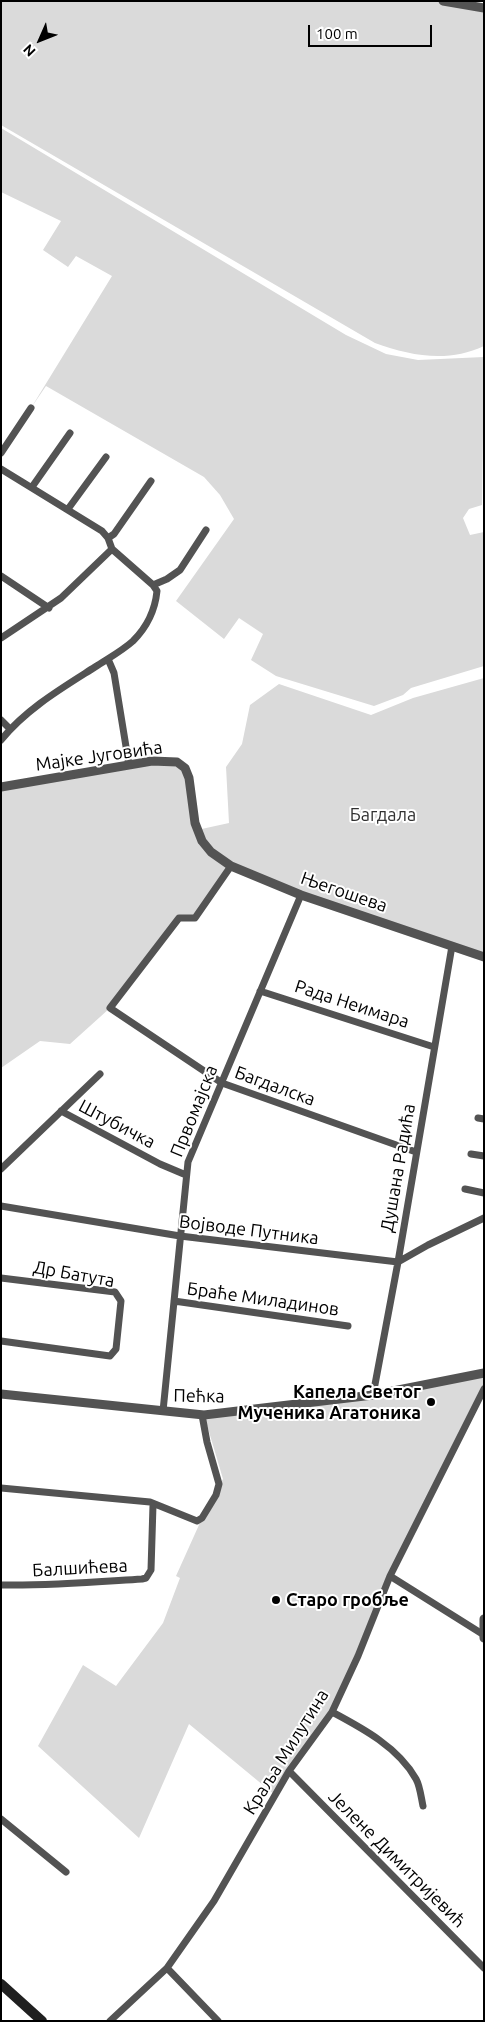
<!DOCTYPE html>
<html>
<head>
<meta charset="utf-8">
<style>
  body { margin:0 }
  #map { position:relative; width:485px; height:2022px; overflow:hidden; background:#fff; font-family:Ubuntu,sans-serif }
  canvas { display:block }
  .frame { position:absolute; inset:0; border:2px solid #000; pointer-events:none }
  .north { position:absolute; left:15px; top:15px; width:50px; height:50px; -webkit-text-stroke:4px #fff; paint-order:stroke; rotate:226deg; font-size:14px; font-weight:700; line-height:20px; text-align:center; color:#000 }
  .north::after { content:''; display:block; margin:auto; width:18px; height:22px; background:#000; clip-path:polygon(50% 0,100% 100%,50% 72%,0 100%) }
  .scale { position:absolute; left:308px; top:25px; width:124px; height:22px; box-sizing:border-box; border:2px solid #000; border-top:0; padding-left:6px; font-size:15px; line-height:18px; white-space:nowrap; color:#000; -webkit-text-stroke:4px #fff; paint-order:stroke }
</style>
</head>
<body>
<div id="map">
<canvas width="485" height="2022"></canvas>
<div class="frame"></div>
<div class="north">N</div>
<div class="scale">100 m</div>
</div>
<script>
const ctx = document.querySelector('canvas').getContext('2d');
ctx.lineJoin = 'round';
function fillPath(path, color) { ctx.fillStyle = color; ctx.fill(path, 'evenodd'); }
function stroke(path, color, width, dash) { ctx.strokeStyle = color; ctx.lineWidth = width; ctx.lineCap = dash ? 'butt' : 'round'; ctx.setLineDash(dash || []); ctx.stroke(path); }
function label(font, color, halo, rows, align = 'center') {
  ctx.font = font + ' Ubuntu,sans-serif'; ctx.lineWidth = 4; ctx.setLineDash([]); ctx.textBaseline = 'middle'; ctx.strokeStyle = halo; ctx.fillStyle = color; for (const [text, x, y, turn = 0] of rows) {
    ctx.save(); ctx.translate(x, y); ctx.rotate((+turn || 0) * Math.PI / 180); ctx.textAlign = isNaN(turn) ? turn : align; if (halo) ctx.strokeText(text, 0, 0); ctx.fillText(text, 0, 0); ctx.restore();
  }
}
fillPath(new Path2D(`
  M1,1H443L484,8V346C448,363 411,356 375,343L1,125Z
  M1,128L346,335L386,354L418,360L484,357L482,505L469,509L463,518L470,535L484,532V666L411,688L403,695L374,706L276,676L251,660L263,634L239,618L224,639L176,601L234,519L220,495L204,477L46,386L31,408L112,276L76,256L68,267L43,250L61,221L1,192Z
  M484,678V957L231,866L195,918H179L110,1008L70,1044L40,1041L1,1068V787L165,761L185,768L197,830L229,823L226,767L242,744L250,705L279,684L371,715L413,698Z
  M484,1373V1389L390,1576L332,1712L275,1795L189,1724L139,1838L38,1746L83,1665L116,1686L163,1623L180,1578L176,1576L203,1516L223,1479L204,1415L255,1410Z`), '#dadada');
stroke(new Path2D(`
  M1,453L31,408
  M1,469L102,531L108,538L112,549L153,585L157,591C155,611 147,627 133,641C122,651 107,659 95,667C62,688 26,709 1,740
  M32,487L70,433
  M68,509L106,457
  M108,538L114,534L151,481
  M1,576L49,608
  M153,585L167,579L180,570L206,530
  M1,638L61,598L112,549
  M108,659L114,673L129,765
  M1,720L10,729
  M231,866L195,918H179L110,1008L222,1083L416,1152
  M260,991L434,1047
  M61,1111L160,1164L186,1175
  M478,1118L484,1119
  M471,1154L484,1156
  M1,1169L100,1074
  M465,1189L484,1193
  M1,1206L180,1236L398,1262L428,1245L484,1218
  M1,1278L115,1292L121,1301L116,1349L110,1356L1,1341
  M174,1301L348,1326
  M373,1395L398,1262L452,946
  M163,1411L188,1162L301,895
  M1,1488L150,1502L197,1521L202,1518L216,1495L219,1484L207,1442L202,1415
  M390,1576L484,1635
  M1,1585C48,1586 95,1582 142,1579L146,1578L151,1570L153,1505
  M332,1712C362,1728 398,1747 416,1779C420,1786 421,1797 423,1806
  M289,1771L484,1968
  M1,1819L66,1872
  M167,1968L218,2021
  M110,2021L167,1968L214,1901L289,1771L332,1712L358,1656L390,1576L484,1389`), '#535353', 7);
stroke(new Path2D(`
  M443,1L484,8
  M1,787L152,761L177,762L185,768L189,778L195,823L202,841L211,852L231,866L301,895L484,957
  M1,1394L204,1415L373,1395L484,1373
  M484,1619V1638`), '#535353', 9);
stroke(new Path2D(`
  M1,1984L42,2021`), '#202020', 10);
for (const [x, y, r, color] of [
  [431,1402,5,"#000"],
  [276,1600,5,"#000"]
]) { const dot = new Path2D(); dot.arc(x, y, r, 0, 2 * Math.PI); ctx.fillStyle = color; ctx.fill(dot); stroke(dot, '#fff', 2); }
label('18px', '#000', '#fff', [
  ["Мајке Југовића",99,756,-8],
  ["Његошева",344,892,19],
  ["Рада Неимара",352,1004,18],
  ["Багдалска",275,1086,20],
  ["Првомајска",194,1111,-68],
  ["Штубичка",117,1124,28],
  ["Душана Радића",398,1168,-80],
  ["Војводе Путника",249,1230,7],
  ["Др Батута",74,1274,10],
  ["Браће Миладинов",263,1299,8],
  ["Пећка",199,1396,1],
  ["Балшићева",80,1568,-3],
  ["Краља Милутина",286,1752,-58],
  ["Јелене Димитријевић",397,1859,45]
]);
label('18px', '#313131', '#fff', [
  ["Багдала",383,815]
]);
label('bold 18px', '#000', '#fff', [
  ["Капела Светог",421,1392],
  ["Мученика Агатоника",421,1413],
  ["Старо гробље",286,1600,"left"]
], 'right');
</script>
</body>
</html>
